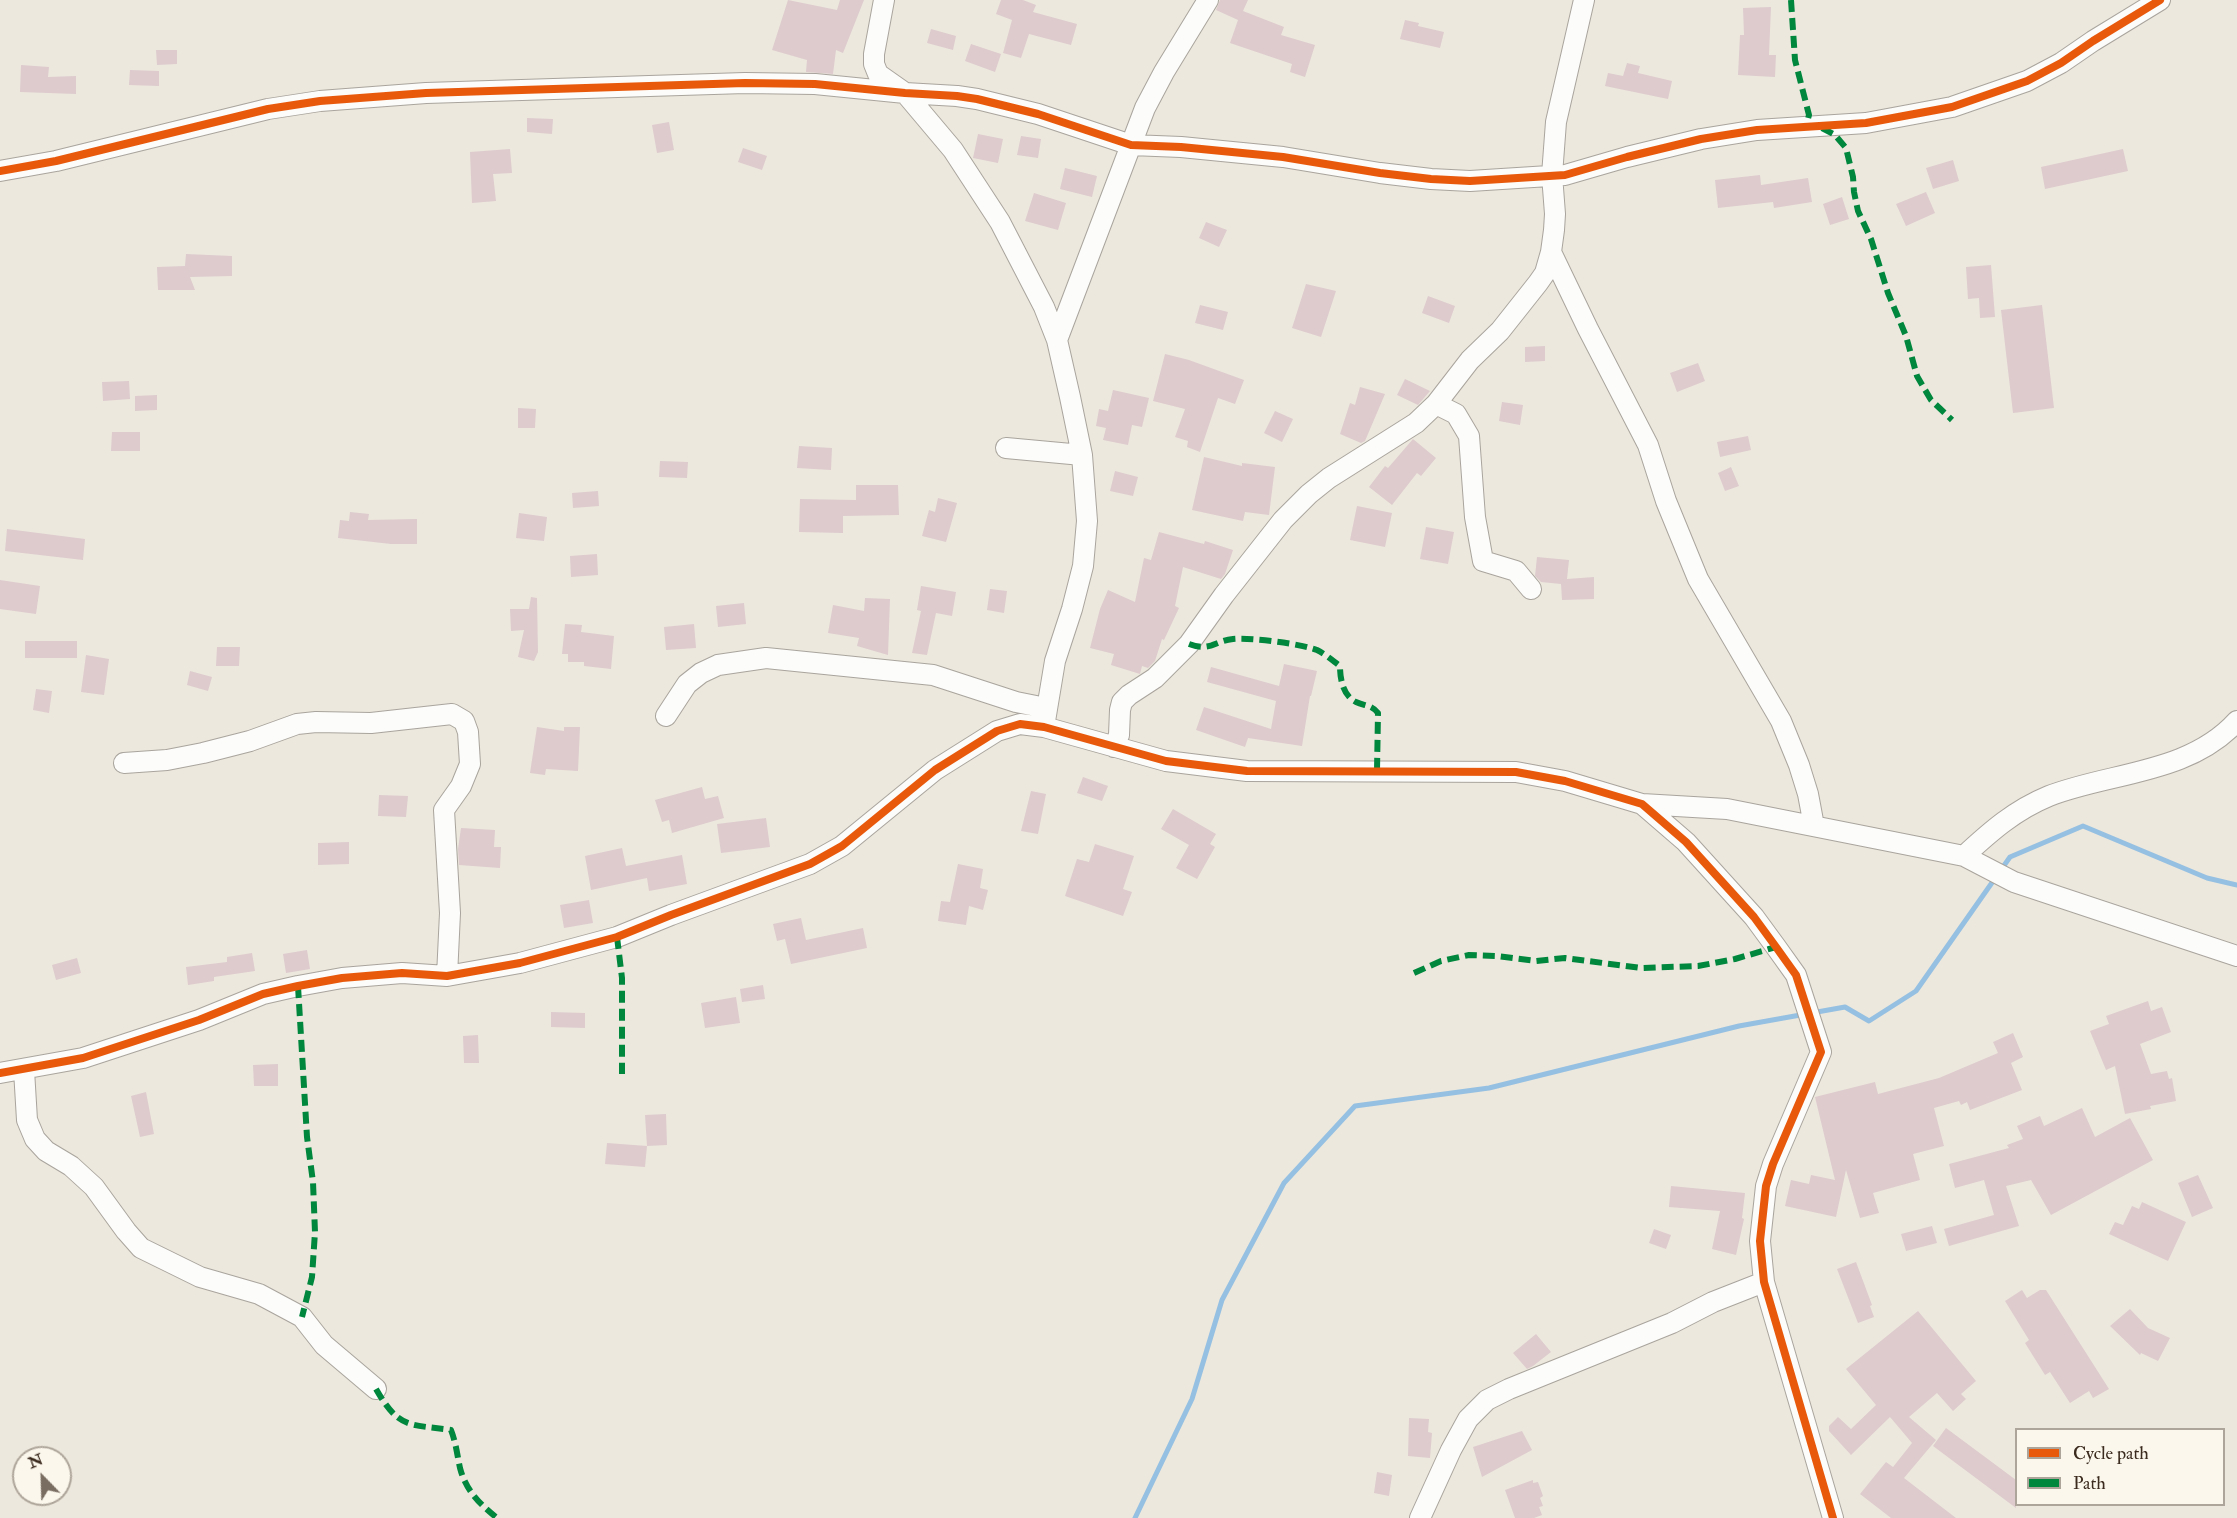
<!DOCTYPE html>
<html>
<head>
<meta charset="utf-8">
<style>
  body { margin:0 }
  #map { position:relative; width:2237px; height:1518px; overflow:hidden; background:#ede8dd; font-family:"IM FELL Double Pica",serif }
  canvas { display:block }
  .legend { position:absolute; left:2015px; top:1428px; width:210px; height:78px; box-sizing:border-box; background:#fbf7ec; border:2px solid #aea59a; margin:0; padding:8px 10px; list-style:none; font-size:18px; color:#3b2a1e }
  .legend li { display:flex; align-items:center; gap:12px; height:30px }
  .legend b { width:30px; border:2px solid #aea59a }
  .north { position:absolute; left:12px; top:1446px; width:60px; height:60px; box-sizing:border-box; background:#fbf7ec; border:2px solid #aea59a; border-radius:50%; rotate:337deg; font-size:16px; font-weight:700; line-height:24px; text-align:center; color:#3b2a1e }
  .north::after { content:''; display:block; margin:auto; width:21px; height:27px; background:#796c61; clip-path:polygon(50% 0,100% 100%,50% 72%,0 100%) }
</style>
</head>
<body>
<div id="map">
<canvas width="2237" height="1518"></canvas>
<ul class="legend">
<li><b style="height:8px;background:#e8590c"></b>Cycle path</li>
<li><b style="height:8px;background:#00873e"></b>Path</li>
</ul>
<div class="north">N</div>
</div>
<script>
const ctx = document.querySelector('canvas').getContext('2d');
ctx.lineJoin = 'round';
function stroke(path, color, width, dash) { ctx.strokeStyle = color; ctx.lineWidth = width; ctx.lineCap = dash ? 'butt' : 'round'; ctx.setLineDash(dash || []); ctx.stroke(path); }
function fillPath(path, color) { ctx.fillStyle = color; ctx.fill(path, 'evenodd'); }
stroke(new Path2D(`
  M1135,1518L1192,1399L1222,1300L1284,1183L1355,1106L1489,1088L1739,1026L1845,1007L1869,1021L1916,991L2010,857L2083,826L2207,878L2237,885`), '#96c0e1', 5);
fillPath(new Path2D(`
  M788,0L837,10L840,0H864L843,53L836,50L833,74L806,72L807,60L772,50Z
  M1001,0H1023L1036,5L1033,12L1077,24L1071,45L1029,34L1021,58L1003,53L1012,20L996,14Z
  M1220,0H1248L1243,11L1284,27L1281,35L1315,45L1305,77L1290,72L1292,64L1230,43L1238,20L1216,10Z
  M1771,7L1769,55H1776L1775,77L1738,75L1740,35H1744L1743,8Z
  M1405,20L1419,23L1418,26L1444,32L1440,48L1400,39Z
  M931,29L956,36L953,50L927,43Z
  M971,44L1001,54L995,72L965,61Z
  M156,50H177V64L157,65Z
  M1627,63L1640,66L1638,73L1672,81L1668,99L1605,86L1608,73L1623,76Z
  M21,65L49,67L48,77L76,76V94L20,92Z
  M130,70L159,71V86L129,85Z
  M527,118L553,119L552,134L527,132Z
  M669,122L674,150L657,153L652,125Z
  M978,134L1003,139L998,163L973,158Z
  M1021,136L1041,139L1038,158L1017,155Z
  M743,148L767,156L762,170L738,162Z
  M510,149L512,173L493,174L496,201L472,203L470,152Z
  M2123,149L2128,171L2045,189L2041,167Z
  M1953,160L1959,181L1933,189L1926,168Z
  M1065,168L1097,176L1092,197L1060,189Z
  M1760,175L1761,185L1808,178L1812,202L1774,208L1773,202L1718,208L1715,180Z
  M1926,192L1935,213L1906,226L1896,204Z
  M1034,193L1066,203L1058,230L1025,221Z
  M1842,197L1849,219L1830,225L1823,204Z
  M1206,222L1227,230L1219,247L1199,238Z
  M186,254L232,256V276L190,277L195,290H158L157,267L185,266Z
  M1991,265L1995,317L1980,318L1979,298L1968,299L1966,267Z
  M1306,284L1336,291L1321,337L1292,328Z
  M1428,296L1455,306L1449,323L1422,313Z
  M1200,305L1228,312L1223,330L1195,323Z
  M2042,305L2054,408L2013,413L2001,310Z
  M1545,346V361L1525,362V347Z
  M1165,354L1189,360L1244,380L1235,404L1218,398L1200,452L1187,447L1188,441L1175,437L1185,409L1153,401Z
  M1698,363L1705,381L1677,392L1670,373Z
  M1405,379L1430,391L1418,405L1397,395Z
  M129,381L130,399L103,401L102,382Z
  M1360,387L1385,394L1365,441L1361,443L1340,434L1350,403L1355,405Z
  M1113,390L1149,398L1142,427L1132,425L1128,445L1103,440L1106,428L1096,426L1099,409L1108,411Z
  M157,395V410L135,411V396Z
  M1502,402L1523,405L1520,425L1499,421Z
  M518,408L536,409L535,428H518Z
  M1275,411L1293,419L1282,442L1264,433Z
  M112,432H140V451H111Z
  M1748,436L1751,450L1720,457L1717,442Z
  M1413,439L1436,458L1421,476L1417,473L1392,505L1369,487L1385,466L1388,468Z
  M799,446L832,448L831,470L797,468Z
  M1204,457L1242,466V463L1275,467L1269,515L1245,512L1243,521L1192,510Z
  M660,461L688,462L687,478L659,477Z
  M1731,467L1739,486L1725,491L1718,473Z
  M1115,471L1138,477L1133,496L1110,491Z
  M856,485H898L899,515L843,516V533L799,532L800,499L856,500Z
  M598,491L599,506L573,508L572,493Z
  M938,498L957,503L946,542L922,536L929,510L935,512Z
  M1357,506L1392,513L1385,547L1350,540Z
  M350,512L369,514L368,520L417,519V544H391L338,538L340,520L349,521Z
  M519,513L547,517L544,541L516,538Z
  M1426,527L1454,532L1448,564L1420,559Z
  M7,529L85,539L83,560L5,551Z
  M1159,532L1204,544L1205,541L1233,550L1225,574L1221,579L1183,567L1175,606L1179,608L1164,640L1162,639L1155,661L1148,668L1142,666L1140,674L1111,665L1114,654L1090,648L1100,609L1108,590L1135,602L1144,558L1151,560Z
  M597,554L598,575L571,577L570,556Z
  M1537,557L1569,560L1567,579L1594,577V599L1562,600L1561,584L1541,582L1535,576Z
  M0,580L40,586L36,614L0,609Z
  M921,586L956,592L952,616L936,613L927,655L912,653L921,611L917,610Z
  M990,589L1007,591L1004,613L987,610Z
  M531,597L537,598L538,652L534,661L518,657L524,630L511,631L510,609H529Z
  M865,598L890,599L888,655L857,646L859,638L828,633L833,605L864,611Z
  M744,603L746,624L718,627L716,606Z
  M565,624L582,625L581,632L614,636L611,669L584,666V662H568V654H562Z
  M694,624L696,648L666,650L664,627Z
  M25,641H77V658H25Z
  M217,647H240L239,666H216Z
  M86,655L109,659L104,695L81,692Z
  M1284,664L1317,671L1311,696H1310L1302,746L1248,738L1245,747L1196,730L1204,707L1271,729L1276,701L1207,682L1211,667L1279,686Z
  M190,671L212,677L208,691L187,685Z
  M36,689L52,691L49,713L33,710Z
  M537,727L564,731V727H580L578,771L546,769L545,775L530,773Z
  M1083,777L1108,786L1102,801L1077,793Z
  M702,787L705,799L718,796L724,818L672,833L669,820L662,822L655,800Z
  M1031,791L1046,794L1038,834L1021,831Z
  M379,795L408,796L406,817L378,816Z
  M1173,809L1216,834L1210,844L1215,847L1197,879L1176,868L1189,845L1161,829Z
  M766,818L770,847L721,853L717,824Z
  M461,828L495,830L494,847H501L500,868L459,865L458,849Z
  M349,842V864L318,865V843Z
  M1095,844L1134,856L1123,889L1132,892L1123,916L1065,896L1077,859L1089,862Z
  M622,848L626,866L682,855L687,884L649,891L647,878L591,890L585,856Z
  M958,864L983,869L980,888L988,890L983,910L969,906L966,925L938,921L941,901L950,902Z
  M589,900L593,923L564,928L560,905Z
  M801,918L806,940L863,928L867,948L791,964L785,939L777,941L773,924Z
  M307,950L310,969L286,973L283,954Z
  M252,953L255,971L214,977V981L188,985L186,967L227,962V957Z
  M77,958L81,973L56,980L52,965Z
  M763,985L765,999L742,1002L740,989Z
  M736,997L740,1023L705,1028L701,1003Z
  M2148,1001L2151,1011L2162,1007L2171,1032L2140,1044L2151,1074L2167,1071L2169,1079L2172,1078L2176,1101L2150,1106L2151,1109L2125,1114L2115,1066L2106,1070L2090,1031L2109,1024L2106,1016Z
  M551,1012L585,1013V1028L551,1027Z
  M2013,1033L2023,1057L2011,1063L2022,1090L1970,1110L1967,1102L1961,1105L1959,1101L1934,1108L1944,1146L1913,1154L1920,1180L1873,1193L1879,1213L1860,1218L1846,1170L1836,1217L1785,1206L1791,1180L1809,1184L1811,1175L1835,1180L1815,1097L1875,1082L1878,1094L1939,1078L1998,1053L1993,1042Z
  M478,1035L479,1063H464L463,1036Z
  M278,1064V1086H254L253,1065Z
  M146,1092L154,1134L140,1137L131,1096Z
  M2082,1108L2095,1137L2130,1118L2153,1160L2051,1215L2031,1180L2006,1186L2019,1226L1949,1246L1944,1229L1994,1215L1984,1180L1955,1188L1949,1164L2009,1148L2007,1145L2023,1139L2017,1126L2040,1116L2044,1126Z
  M666,1114L667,1145L647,1146L645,1115Z
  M607,1143L647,1146L645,1167L605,1164Z
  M2198,1175L2213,1208L2192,1217L2178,1183Z
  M1671,1186L1745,1193L1742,1218L1744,1219L1736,1255L1712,1249L1720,1211L1669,1207Z
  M2142,1202L2186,1222L2168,1261L2109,1234L2115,1222L2123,1225L2132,1206L2139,1209Z
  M1932,1226L1937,1243L1906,1251L1901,1234Z
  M1654,1229L1671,1235L1666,1249L1649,1243Z
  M1856,1262L1872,1305L1870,1306L1874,1317L1858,1323L1837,1269Z
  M2022,1290L2027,1298L2040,1290H2046L2109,1389L2093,1398L2089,1391L2070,1403L2050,1372L2045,1375L2025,1343L2029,1340L2005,1301Z
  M2130,1309L2148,1328L2170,1338L2158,1361L2141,1353L2140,1355L2110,1326Z
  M1918,1311L1976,1381L1961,1394L1966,1399L1953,1411L1937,1393L1909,1417L1936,1440L1904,1478L1956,1518H1891L1860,1494L1886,1462L1893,1467L1912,1443L1890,1417L1851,1455L1829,1431V1426L1838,1417L1851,1429L1876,1405L1846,1369Z
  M1536,1334L1551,1352L1533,1366L1527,1369L1513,1353Z
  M1409,1418L1429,1419L1428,1432L1432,1433L1430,1458L1408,1456Z
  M1946,1428L2016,1480V1508L1933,1446Z
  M1522,1431L1532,1450L1482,1477L1473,1447Z
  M1377,1472L1392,1475L1389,1496L1374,1493Z
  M1533,1480V1483L1538,1482L1543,1496L1540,1498L1543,1506L1539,1507L1542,1515L1534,1518H1515L1505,1490Z`), '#ddcbce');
const minor = new Path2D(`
  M884,0L874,54V64L878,74L905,93L953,150L1000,222L1044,307L1057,340L1070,397L1082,455L1087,521L1083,566L1072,609L1055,661L1044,727
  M0,171L56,161L268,109L320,101L426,93L745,83L815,84L905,93L957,96L977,99L1038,114L1131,145L1181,147L1283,157L1380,173L1431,179L1470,181L1565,175L1627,157L1701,139L1757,130L1866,123L1952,107L2027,81L2061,63L2093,41L2160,0
  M1551,252L1588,329L1648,445L1666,501L1698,579L1781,721L1799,765L1808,794L1814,826
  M1057,340L1145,108L1164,72L1208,0
  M1436,404L1456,414L1469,436L1475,517L1483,561L1516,571L1531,589
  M1006,448L1082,455
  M666,716L687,684L701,673L718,665L766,658L933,675L1016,702L1046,708
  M1114,747L1119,735L1120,710L1122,702L1129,695L1155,678L1189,644L1224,595L1283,520L1309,494L1329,478L1416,423L1436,404L1470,360L1500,331L1538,283L1545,273L1551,252L1554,230L1555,214L1552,175L1556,122L1584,0
  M124,763L167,760L203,753L250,741L297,724L316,722L371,723L452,714L464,721L468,732L470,764L461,786L444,810L450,913L447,976
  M1642,804L1727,809L1964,856L2014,882L2237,956
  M1964,856C1991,831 2015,810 2049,796C2111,772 2189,774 2237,721
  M24,1070L27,1120L35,1139L46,1151L71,1166L94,1187L126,1231L141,1248L200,1277L259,1294L302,1317L324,1345L376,1389
  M0,1073L83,1058L199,1020L263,994L298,986L342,978L402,973L447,976L520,963L617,937L671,915L810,864L842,846L935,770L997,731L1020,724L1044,727L1166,761L1247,771L1516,772L1565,781L1642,804L1686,842L1754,917L1776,947L1796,975L1821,1052L1773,1164L1766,1186L1760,1241L1764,1282L1833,1518
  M1420,1518L1451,1450L1468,1419L1487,1400L1509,1389L1672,1323L1713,1302L1764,1282`);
stroke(minor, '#a9a49d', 22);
stroke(minor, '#fcfcfa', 20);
stroke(new Path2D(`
  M1791,0L1795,60L1809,115L1806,126
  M1822,128L1835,135L1846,148L1853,177L1854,192L1858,211L1871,239L1888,293L1906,336L1917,376L1931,400L1952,420
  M1189,644C1210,652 1214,641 1233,639C1249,637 1302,644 1317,650C1325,654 1332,660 1340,666C1340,679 1343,696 1356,702C1365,706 1372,705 1378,713L1377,771
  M617,937L622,978V1074
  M1414,973L1441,961L1469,955L1496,956L1536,961L1565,958L1641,968L1698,966L1735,959L1776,947
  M298,986L307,1137L313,1182L315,1232L312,1277L302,1317
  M376,1389C399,1429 408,1424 451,1430C456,1443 457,1454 460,1468C466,1491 480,1504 497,1518`), '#00873e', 6, [12, 6]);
stroke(new Path2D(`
  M0,171L56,161L268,109L320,101L426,93L745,83L815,84L905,93L957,96L977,99L1038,114L1131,145L1181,147L1283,157L1380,173L1431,179L1470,181L1565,175L1627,157L1701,139L1757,130L1866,123L1952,107L2027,81L2061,63L2093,41L2160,0
  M0,1073L83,1058L199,1020L263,994L298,986L342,978L402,973L447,976L520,963L617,937L671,915L810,864L842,846L935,770L997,731L1020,724L1044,727L1166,761L1247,771L1516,772L1565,781L1642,804L1686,842L1754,917L1776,947L1796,975L1821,1052L1773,1164L1766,1186L1760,1241L1764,1282L1833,1518`), '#e8590c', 8);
</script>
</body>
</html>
